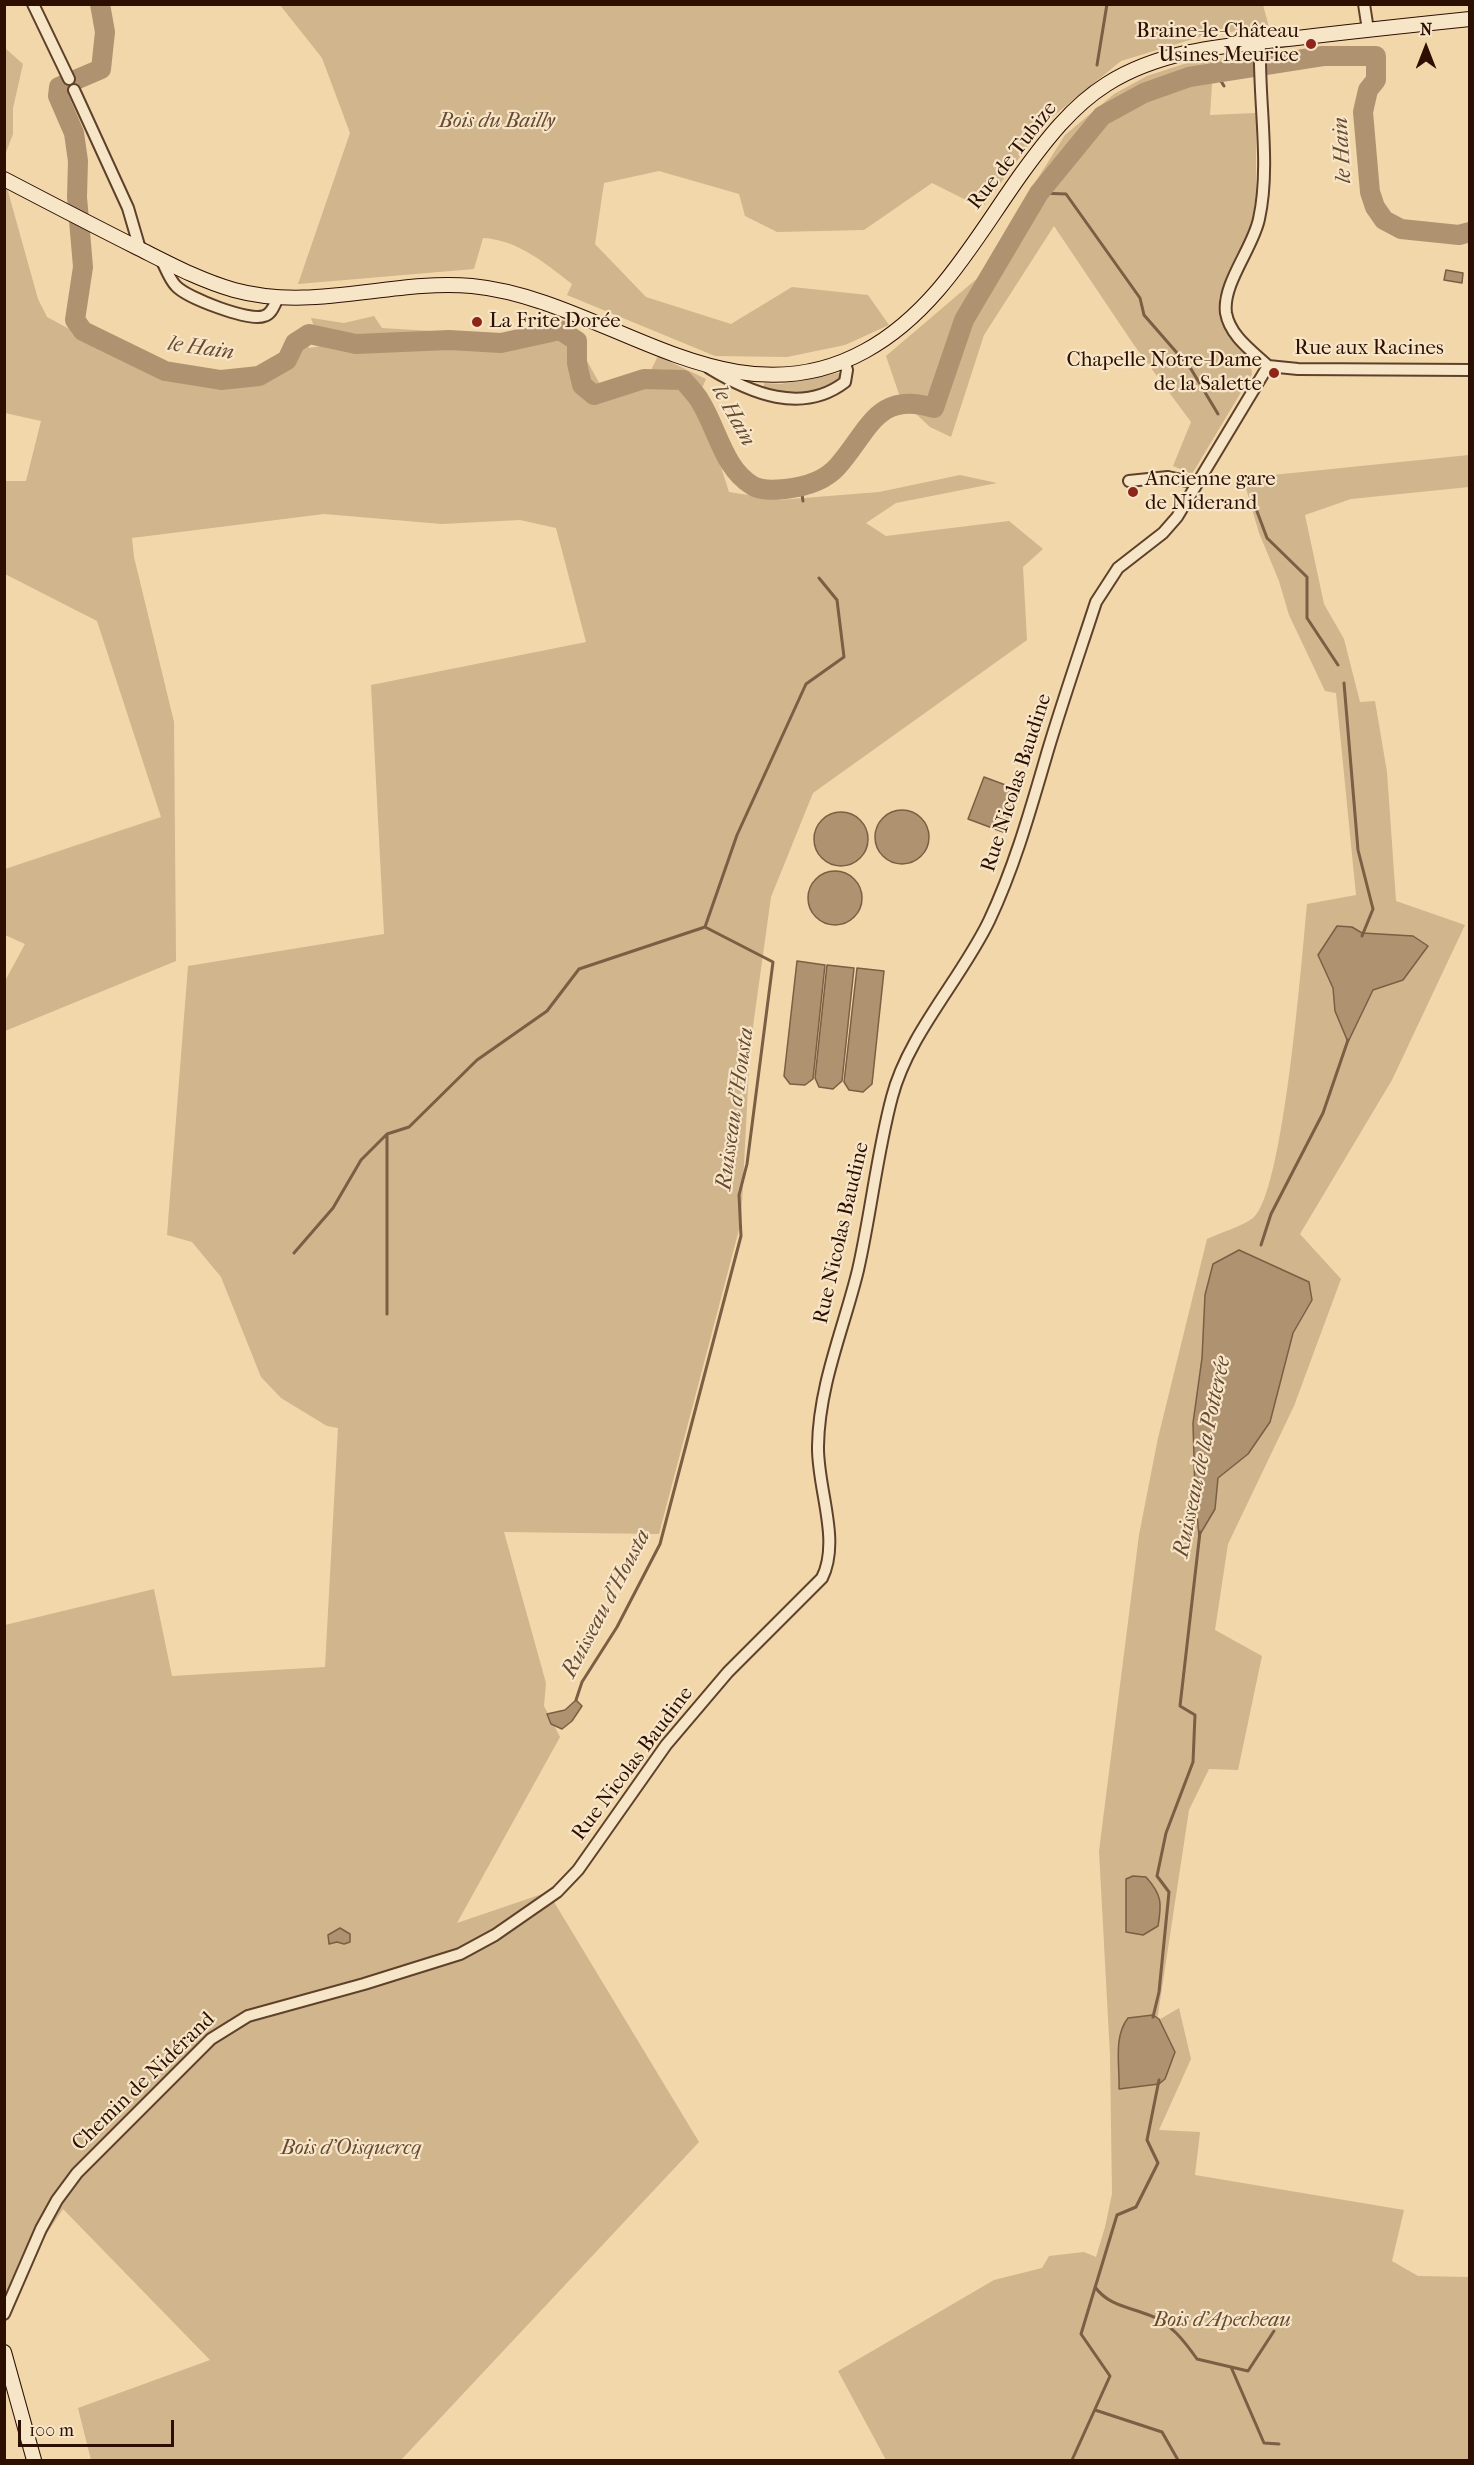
<!DOCTYPE html>
<html>
<head>
<meta charset="utf-8">
<style>
  body { margin:0 }
  #map { position:relative; width:1474px; height:2465px; overflow:hidden; background:#f2d7aa; font-family:"IM FELL French Canon",serif }
  canvas { display:block }
  .frame { position:absolute; inset:0; border:6px solid #2c0f00; pointer-events:none }
  .north { position:absolute; left:1396px; top:18px; width:60px; height:60px; -webkit-text-stroke:4px #f7e5c8; paint-order:stroke; rotate:0deg; font-size:16px; font-weight:700; line-height:24px; text-align:center; color:#2c0f00 }
  .north::after { content:''; display:block; margin:auto; width:21px; height:27px; background:#2c0f00; clip-path:polygon(50% 0,100% 100%,50% 72%,0 100%) }
  .scale { position:absolute; left:18px; top:2420px; width:156px; height:27px; box-sizing:border-box; border:3px solid #2c0f00; border-top:0; padding-left:8px; font-size:18px; line-height:21px; white-space:nowrap; color:#2c0f00; -webkit-text-stroke:4px #f7e5c8; paint-order:stroke }
</style>
</head>
<body>
<div id="map">
<canvas width="1474" height="2465"></canvas>
<div class="frame"></div>
<div class="north">N</div>
<div class="scale">100 m</div>
</div>
<script>
const ctx = document.querySelector('canvas').getContext('2d');
ctx.lineJoin = 'round';
function fillPath(path, color) { ctx.fillStyle = color; ctx.fill(path, 'evenodd'); }
function stroke(path, color, width, dash) { ctx.strokeStyle = color; ctx.lineWidth = width; ctx.lineCap = dash ? 'butt' : 'round'; ctx.setLineDash(dash || []); ctx.stroke(path); }
function label(font, color, halo, rows, align = 'center') {
  ctx.font = font + ' "IM FELL French Canon",serif'; ctx.lineWidth = 4.5; ctx.setLineDash([]); ctx.textBaseline = 'middle'; ctx.strokeStyle = halo; ctx.fillStyle = color; for (const [text, x, y, turn = 0] of rows) {
    ctx.save(); ctx.translate(x, y); ctx.rotate((+turn || 0) * Math.PI / 180); ctx.textAlign = isNaN(turn) ? turn : align; if (halo) ctx.strokeText(text, 0, 0); ctx.fillText(text, 0, 0); ctx.restore();
  }
}
fillPath(new Path2D(`
  M1263,5L1269,27L1206,35L1121,61L1045,123L982,208L932,183L864,230L777,232L745,216L739,194L659,171L604,183L595,244L646,297L731,324L792,287L868,295L889,325L845,345L787,357L715,356L567,295L572,284C545,263 518,240 483,238L474,269L298,284L350,133L322,58L280,5Z
  M5,48L23,64L13,108V134L5,155Z
  M1247,55L1251,65L1213,69L1210,115L1256,113V193L1252,226L1219,298L1226,332L1250,357L1252,374L1192,474L1173,466L1191,422L1134,345L1054,226L984,335L951,437L930,427L901,400L886,356L987,270L1031,189L1065,135L1114,94L1147,76L1187,63Z
  M4,177L38,299L47,317L136,365L252,384L297,362L305,333L309,348L321,346L311,318L344,323L374,316L382,328L448,332L492,339L517,336L546,326L576,341L601,386L650,372L658,356L706,379L700,393L711,407L707,423L729,492L779,500L879,492L960,475L997,483L896,503L866,523L886,536L1009,521L1043,549L1023,567L1027,640L813,793L771,897L750,1048L741,1222L659,1534L504,1532L546,1683L544,1706L560,1737L457,1923L548,1892L699,2142L401,2460H91L78,2408L210,2360L63,2209L5,2296V1625L154,1589L172,1676L325,1667L338,1428L327,1426L281,1398L261,1377L221,1277L192,1242L167,1235L188,966L384,934L371,685L586,642L556,528L520,520L442,524L324,514L132,538L134,557L174,722L176,961L5,1031V981L25,944L5,935V869L161,817L97,621L5,574V481H26L41,421L5,413Z
  M843,372V378C818,397 794,395 764,389V383L781,384Z
  M1469,455V487L1351,499L1305,515L1324,604L1344,639L1360,702L1375,701L1387,772L1396,901L1465,925L1392,1080L1300,1234L1341,1279L1294,1406L1228,1544L1215,1630L1262,1656L1238,1770L1209,1769L1189,1810L1157,2021L1179,2008L1191,2059L1159,2130L1200,2132L1195,2175L1404,2210L1392,2261L1418,2276L1469,2277V2460H886L838,2371L994,2280L1042,2268L1049,2256L1084,2252L1096,2257L1105,2227L1112,2194L1110,2055L1099,1851L1139,1535L1158,1438L1207,1239C1220,1233 1243,1226 1253,1218C1284,1193 1302,954 1307,904L1356,895L1336,693L1325,691L1289,615L1279,581L1259,533L1243,478Z`), '#d0b58d');
const water = new Path2D(`
  M1446,270L1463,273L1462,283L1444,280Z
  M984,777L1019,790L1003,832L968,819Z
  M875 837a27 27 0 1 1 54 0a27 27 0 1 1-54 0Z
  M814 839a27 27 0 1 1 54 0a27 27 0 1 1-54 0Z
  M808 898a27 27 0 1 1 54 0a27 27 0 1 1-54 0Z
  M1337,926L1352,927L1362,933L1413,936L1428,946L1403,980L1373,990L1348,1042L1335,1011L1333,988L1318,955Z
  M797,961L825,965L813,1079L805,1085L790,1084L784,1076Z
  M827,965L854,968L842,1081L833,1089L819,1087L815,1078Z
  M857,968L884,971L872,1084L863,1092L849,1090L844,1082Z
  M1239,1250L1309,1282L1312,1300L1293,1333L1270,1422L1248,1454L1218,1478L1215,1509L1199,1536L1195,1493L1193,1423L1202,1358L1205,1295L1213,1264Z
  M576,1700L582,1706L572,1721L562,1729L551,1724L547,1714L565,1710Z
  M1133,1876L1146,1877C1162,1895 1162,1903 1158,1926L1143,1935L1126,1932V1879Z
  M340,1928L350,1934V1942L344,1944L337,1942L329,1944L328,1935Z
  M1153,2015L1159,2019L1175,2052L1165,2079L1159,2084L1119,2089C1120,2066 1113,2037 1128,2018Z`);
fillPath(water, '#af9370');
stroke(water, '#7b5e43', 1.5);
stroke(new Path2D(`
  M1097,65L1107,4
  M1216,73L1224,86
  M1039,193L1066,194L1140,298L1144,315L1191,369L1218,414
  M801,488L803,501
  M1255,506L1267,538L1307,577V618L1338,665
  M1344,683L1358,850L1373,909L1362,936
  M1261,1245L1271,1214L1323,1113L1348,1040
  M294,1253L333,1208L361,1160L387,1134
  M387,1314V1134L409,1127L477,1060L547,1011L579,969L705,927
  M576,1700L582,1682L617,1627L660,1544L741,1236L739,1195L747,1164L773,962L705,927L737,835L806,684L844,657L837,600L819,578
  M1153,2017L1159,1992L1169,1892L1157,1876L1166,1833L1193,1762L1195,1715L1180,1706L1200,1532
  M1095,2287C1109,2306 1129,2307 1149,2315C1170,2322 1185,2342 1197,2359L1248,2371L1274,2331
  M1231,2367L1264,2443L1279,2444
  M1095,2410L1162,2432L1178,2460
  M1072,2460L1110,2376L1081,2334L1117,2215L1136,2207L1158,2163L1147,2140L1159,2080`), '#7b5e43', 3);
stroke(new Path2D(`
  M100,4L105,32L101,69L59,87L58,96L74,133L78,161L77,197L83,267L75,320L83,331L165,371L221,380L259,376L287,360L295,343L309,334L356,344L449,340L501,343L560,330L577,341V363L582,385L594,395L644,379L683,380C689,387 696,394 700,401C718,430 723,468 753,486C762,491 775,490 785,489C804,487 825,481 838,466C869,431 877,390 934,408L964,320L1039,193L1102,116L1144,93L1189,77L1323,56H1376V80L1368,90L1363,112L1370,192L1375,207L1384,220L1401,229L1459,235L1470,232`), '#af9370', 20);
const street = new Path2D(`
  M33,4L69,79
  M1364,4L1368,30
  M1260,41C1258,98 1271,165 1259,219C1253,248 1222,284 1226,313C1230,336 1252,351 1268,366
  M74,90L128,208L140,249
  M162,261C166,269 170,280 176,286C187,298 250,322 264,316C272,314 274,305 278,298
  M1268,366L1298,369L1470,370
  M709,368C750,393 802,415 845,382L847,370L844,361
  M1129,481L1168,477L1195,483
  M4,2314L41,2229L57,2200L77,2173L211,2039L248,2016L364,1984L460,1954L495,1935L557,1892L578,1870L666,1745L728,1672L822,1578C841,1540 817,1488 818,1446C819,1384 844,1328 858,1270C871,1213 877,1153 892,1097C908,1035 961,979 989,921C1015,866 1031,808 1048,750C1063,700 1080,651 1096,602L1118,568L1163,533L1177,517L1268,366`);
const secondary = new Path2D(`
  M4,179C48,202 92,225 136,247C168,263 199,280 234,290C314,312 392,279 472,286C606,299 727,427 865,351C937,312 976,237 1022,173C1046,140 1072,106 1107,84C1164,48 1233,45 1297,38C1355,31 1412,25 1470,19
  M4,2352L34,2460`);
stroke(street, '#5e412a', 14);
stroke(secondary, '#2c0f00', 16);
stroke(street, '#f7e5c8', 10);
stroke(secondary, '#f7e5c8', 14);
for (const [x, y, r, color] of [
  [1311,44,6,"#8f2418"],
  [477,322,6,"#8f2418"],
  [1274,373,6,"#8f2418"],
  [1133,492,6,"#8f2418"]
]) { const dot = new Path2D(); dot.arc(x, y, r, 0, 2 * Math.PI); ctx.fillStyle = color; ctx.fill(dot); stroke(dot, '#f7e5c8', 2); }
label('21px', '#2c0f00', '#f7e5c8', [
  ["Braine-le-Château",1299,32],
  ["Usines Meurice",1299,56],
  ["La Frite Dorée",489,322,"left"],
  ["Chapelle Notre-Dame",1262,361],
  ["de la Salette",1262,385],
  ["Ancienne gare",1145,480,"left"],
  ["de Niderand",1145,504,"left"]
], 'right');
label('italic 21px', '#654931', '#f7e5c8', [
  ["Bois du Bailly",497,122],
  ["Bois d'Oisquercq",351,2149],
  ["Bois d'Apecheau",1222,2321]
]);
label('21px', '#2c0f00', '#f7e5c8', [
  ["Rue de Tubize",1013,156,-52],
  ["Rue aux Racines",1369,349],
  ["Rue Nicolas Baudine",1017,783,-72],
  ["Rue Nicolas Baudine",842,1233,-77],
  ["Rue Nicolas Baudine",633,1764,-53],
  ["Chemin de Nidérand",144,2082,-44]
]);
label('italic 22px', '#674a32', '#f7e5c8', [
  ["le Hain",1343,150,-93],
  ["le Hain",201,349,8],
  ["le Hain",733,416,61],
  ["Ruisseau d'Housta",736,1109,-82],
  ["Ruisseau de la Potterée",1203,1457,-78],
  ["Ruisseau d'Housta",607,1604,-62]
]);
</script>
</body>
</html>
